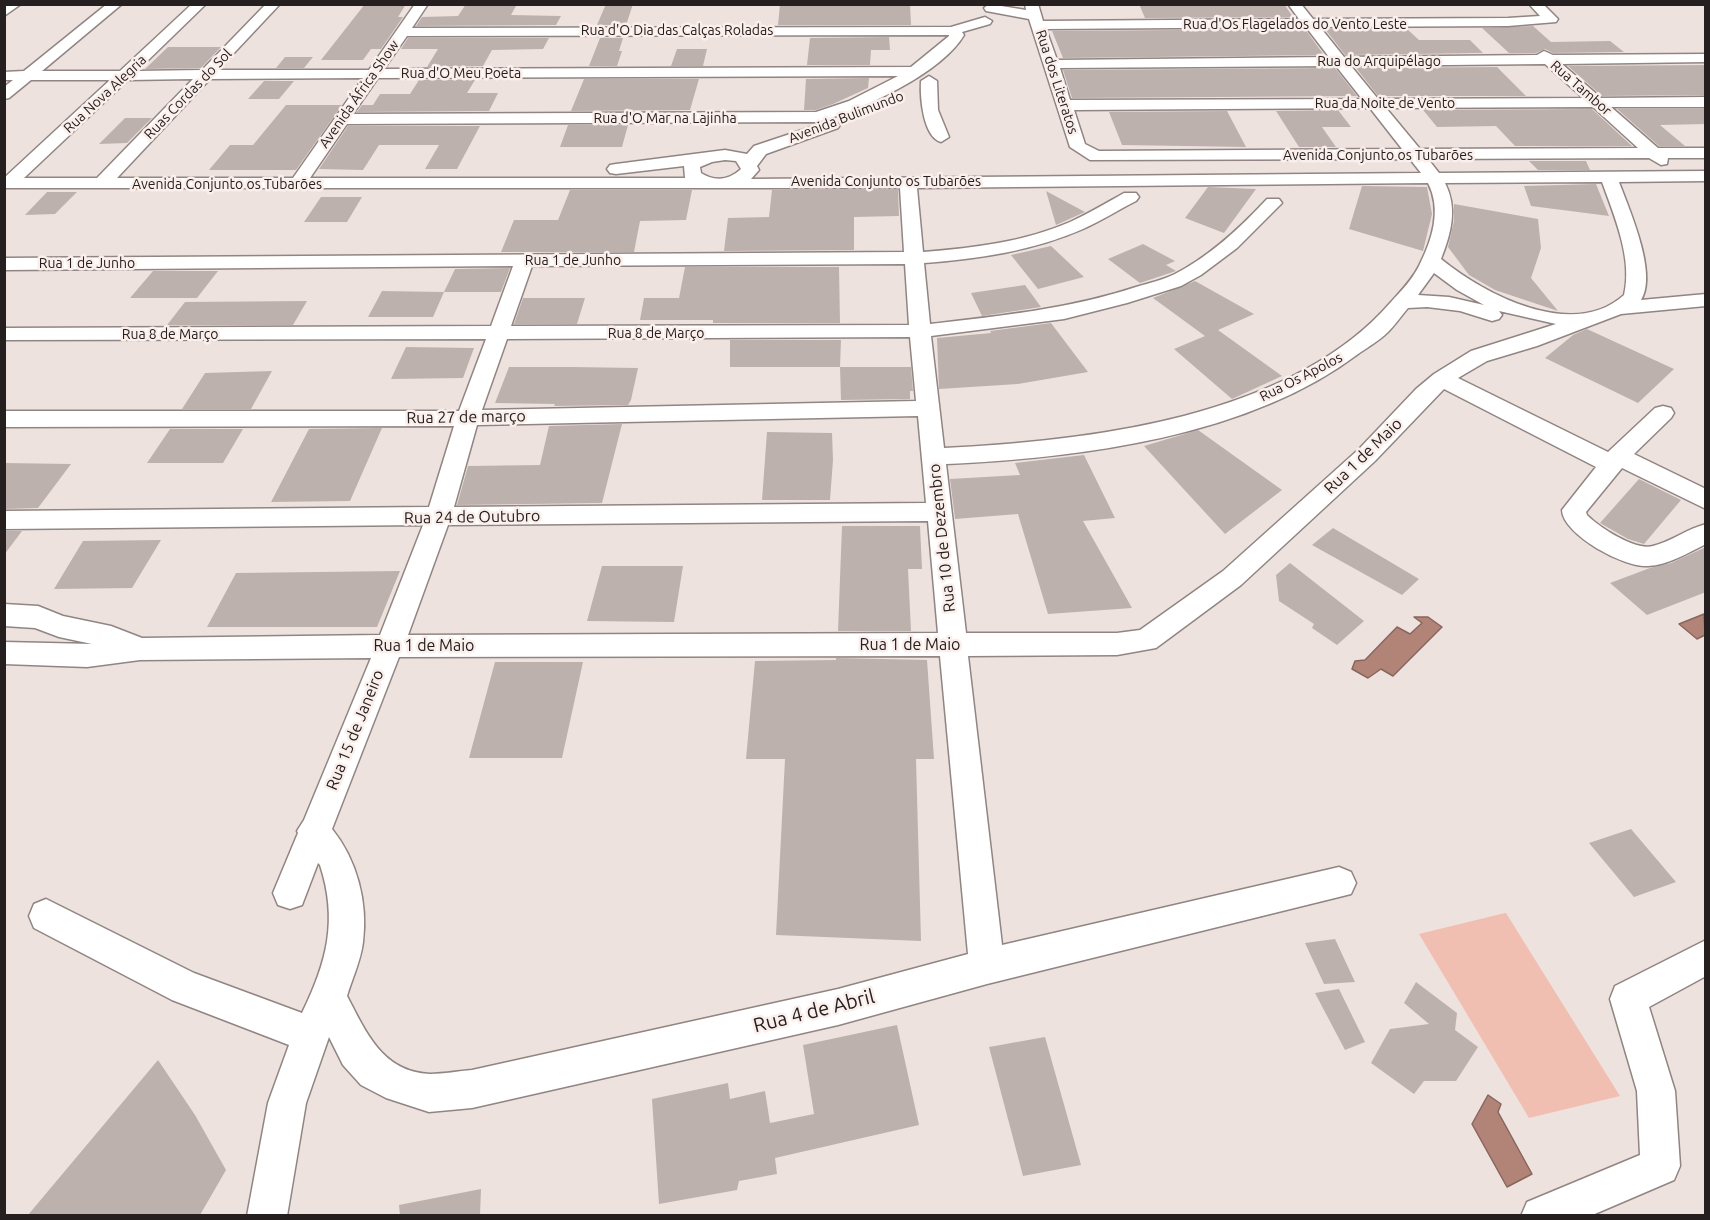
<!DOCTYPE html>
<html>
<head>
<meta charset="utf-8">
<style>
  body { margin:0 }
  #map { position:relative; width:1710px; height:1220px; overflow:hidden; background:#eee2df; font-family:Ubuntu,sans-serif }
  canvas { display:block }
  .frame { position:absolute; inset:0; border:6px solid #25201f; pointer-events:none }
</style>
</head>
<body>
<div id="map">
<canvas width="1710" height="1220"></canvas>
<div class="frame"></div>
</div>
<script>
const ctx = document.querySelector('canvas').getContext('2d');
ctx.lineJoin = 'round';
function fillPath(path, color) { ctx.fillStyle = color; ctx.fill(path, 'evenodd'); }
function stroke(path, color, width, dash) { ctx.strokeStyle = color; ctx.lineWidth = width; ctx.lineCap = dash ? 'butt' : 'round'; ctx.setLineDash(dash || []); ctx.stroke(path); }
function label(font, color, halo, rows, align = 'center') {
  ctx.font = font + ' Ubuntu,sans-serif'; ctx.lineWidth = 5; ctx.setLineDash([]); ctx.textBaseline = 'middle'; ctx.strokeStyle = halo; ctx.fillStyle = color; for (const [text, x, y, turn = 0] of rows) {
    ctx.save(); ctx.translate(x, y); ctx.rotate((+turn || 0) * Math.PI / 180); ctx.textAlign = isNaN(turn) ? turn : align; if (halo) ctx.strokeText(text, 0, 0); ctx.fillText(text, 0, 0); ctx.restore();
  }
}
fillPath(new Path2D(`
  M1505,913H1506L1620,1096L1529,1118L1419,934Z`), '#f0bfb1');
const water = new Path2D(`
  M1704,614L1705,635L1697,639L1679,624Z
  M1414,617H1428L1442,627L1393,676L1381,669L1368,678L1352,669L1355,661L1365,660L1397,627L1410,634L1422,623Z
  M1488,1095L1501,1104L1498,1112L1532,1174L1507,1187L1472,1124Z`);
fillPath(water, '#b28477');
stroke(water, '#88665d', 1.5);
fillPath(new Path2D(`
  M365,4H406L398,17H403L381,49H371L363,60H321Z
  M466,4H517L511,15L561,16L556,25L416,26L422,17L458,16Z
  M606,4H633L626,25H597Z
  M780,4H910L911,25H778Z
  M1139,4H1284L1293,17L1145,18Z
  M1533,26L1551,42L1610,41L1624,52L1553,53L1545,49L1536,53H1509L1482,28Z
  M1305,29L1324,55L1063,58L1052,31Z
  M1325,29H1407L1419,40H1470L1483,53L1345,55Z
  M889,37L890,50H871L870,65H807L810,38Z
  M408,38H549L543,49L492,50L483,66L427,67L438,49H401Z
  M600,38H623L619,51H622L617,66H589Z
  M168,47H221L201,68L145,69Z
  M677,49H707L703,66H671Z
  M285,57H313L304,68H276Z
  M1706,65V95L1602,96L1568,66Z
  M1497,67L1526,96H1378L1356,68Z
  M1335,68L1357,96L1072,98L1063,70Z
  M869,78L868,88L833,104L816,110H804L806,79Z
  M584,79H699L690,110L571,111Z
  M419,80H475L467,93H498L489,111L357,112L362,105H373L380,94H410Z
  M264,81H294L279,99H248Z
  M286,105H342L296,170H209L230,145H253Z
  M1592,109L1632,146H1515L1496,126L1437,127L1423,110Z
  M1617,109H1706V124L1660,125L1685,146H1659Z
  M1338,110L1351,127H1322L1336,147H1299L1276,111Z
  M1227,111L1246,147L1122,145L1109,112Z
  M125,118H152L127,143L99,144Z
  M568,125H628L622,147H560Z
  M348,126H480L457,169H425L439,145H379L363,170L319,169Z
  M1529,161H1586L1590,170H1538Z
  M1596,184L1609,216L1531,206L1524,186Z
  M1362,186L1427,187L1432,214L1423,251L1349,229Z
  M1208,187L1256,189L1224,233L1185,218Z
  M570,190H692L686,220L640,221L634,252H501L514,220H558Z
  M772,190H898L899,216L854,217V250L724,251L728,218L769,217Z
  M1046,191L1085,212L1056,225Z
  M47,192H77L55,214L25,215Z
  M321,197H362L347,222H304Z
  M1454,204L1538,219L1541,248L1531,278L1558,311L1495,290L1469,275L1448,247L1454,221Z
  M1143,244L1175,261L1166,265L1176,271L1140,283L1108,259Z
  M1051,246L1084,277L1038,289L1011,255Z
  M685,267H839L840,323H713V320H640L644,298H679Z
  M510,268L501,292H444L455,269Z
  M153,271H218L197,298H130Z
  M1195,281L1254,314L1218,330L1282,376L1232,399L1174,349L1205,336L1153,298Z
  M1025,285L1041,307L982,316L971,293Z
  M382,291L444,292L433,317H368Z
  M523,298H585L577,324H514Z
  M307,301L293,325H167L185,302Z
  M1051,323L1088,372L1018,384L939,389L937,338L991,333L990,331Z
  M1587,329L1674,369L1638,403L1545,358L1573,335Z
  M730,340H841L840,367H730Z
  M406,347L474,348L463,378L391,379Z
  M509,367H572L638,368L631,400L628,405L554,406L555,404L495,403Z
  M840,367H911L913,391H910V399L841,400Z
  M272,371L251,409H182L205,373Z
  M622,424L602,503L457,505L468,466L540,465L549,426Z
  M382,428L350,501L271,502L309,429Z
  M170,429H243L223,463H147Z
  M1198,430L1282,490L1225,534L1144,446Z
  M767,432L832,433L833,460L830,500H762Z
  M1084,455L1115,518L1083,521L1132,608L1048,614L1018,514L955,519L950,479L1020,475L1015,463Z
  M4,463L71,464L38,508L4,509Z
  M1639,479L1681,500L1644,544L1628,539L1600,523Z
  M842,526H920L922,569H908L911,631H838Z
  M1333,528L1419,579L1402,595L1312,545Z
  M4,531H22L4,555Z
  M161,540L132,588L54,589L83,541Z
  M1706,547V592L1647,615L1610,583L1650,568L1671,563Z
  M1290,563L1364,621L1337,645L1312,628L1314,624L1279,601L1276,575Z
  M602,566H683L674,622L587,621Z
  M400,571L377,627H207L236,573Z
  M836,658L927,660L934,759H916L921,941L776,935L785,759H746L755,661L836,660Z
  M495,662H583L562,758H469Z
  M1631,829L1676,882L1634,897L1589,843Z
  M1335,939L1355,982L1324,984L1305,943Z
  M1416,982L1457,1013L1455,1030L1478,1047L1456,1081H1424L1414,1094L1371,1063L1390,1029L1429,1024L1404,1003Z
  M1339,989L1365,1042L1345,1050L1315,993Z
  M897,1025L919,1125L775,1158L777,1174L739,1181L737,1190L659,1204L652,1099L728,1083L730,1099L765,1091L770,1123L814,1114L803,1045Z
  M1045,1037L1081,1165L1023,1176L989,1047Z
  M158,1060L195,1115L226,1170L200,1215H28Z
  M481,1189L480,1215H400L399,1205Z`), '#bdb1ae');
const minor = new Path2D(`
  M21,4L4,16L6,4Z
  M107,4H122L42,71H120L192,4H206L137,71L202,70L266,4H280L218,70H369L415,4H428L412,28L951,27L985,17L992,21L990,24L962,32L964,35C941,74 860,111 817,122L347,124L310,178H685L684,166L616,174L610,173L607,169L610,165L616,164L725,150L747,154L754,146L832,120L840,125L838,128L766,154L757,166L759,170L751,179L1421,173L1410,159L1090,160L1070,147L1029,19L986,11L984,8L989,4L1026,10L1025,4H1038L1043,21L1299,19L1288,4H1301L1313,19L1508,18L1540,16L1529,4H1543L1558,19L1556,22L1508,26L1320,27L1344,57L1537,55L1544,51L1553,55L1706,54V62L1562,64L1601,98L1706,97V107H1611L1658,148H1706V158H1668L1667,164L1661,165L1649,158L1428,159L1439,173L1706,171V181L1619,182C1629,209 1658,274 1641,300L1706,294V306L1621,314L1537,346L1487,361L1458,378L1608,452L1655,408L1663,406L1671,408L1674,413L1671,418L1634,454L1706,489V509L1622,468L1586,512L1587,515C1599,527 1635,551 1653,546C1672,541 1687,529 1706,524V544C1688,553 1668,565 1648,566C1625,568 1563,535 1562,510L1596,467L1444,389L1375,461L1241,585L1156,648L1117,655L968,656L1002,945L1339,867L1351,872L1356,883L1351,894L987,984L838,1025L472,1108L429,1112L386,1098L361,1085L343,1065L329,1037L306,1103L287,1216H247L268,1103L289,1045L172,1000L34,928L29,916L34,904L46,899L194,973L302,1013C327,962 338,920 320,865L318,863L302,905L290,909L278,905L273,893L298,833L297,831L304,820L371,658L140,660L87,667L4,664V642L92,644L59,637L35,628L4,626V604L38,606L63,616L111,626L142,638L380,635L423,525L4,529V511L429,507L454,426L4,427V411H459L486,339L4,340V328L491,326L513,266L4,270V258L904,252L900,188H4V178L110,80H31L9,98L4,99V87L13,80H4V72L24,71ZM1306,27L1329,57L1057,60L1046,29ZM407,36L949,35V36L911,67L384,69ZM1545,64L1583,98L1378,99L1351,66ZM1336,66L1362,99L1070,100L1060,68ZM898,76L849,101L816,112L353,114L378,78ZM363,78L293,178H117L210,79ZM193,79L97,178H24L128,80ZM1593,107L1638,148L1420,149L1386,108ZM1370,108L1402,149L1099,151L1085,144L1074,110ZM725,160L736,161L741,169C729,180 715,182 701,173L700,167L712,162ZM1602,182C1614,215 1633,259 1624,295C1573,341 1485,295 1441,259C1451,234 1458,208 1445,183ZM1428,183C1442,210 1432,240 1419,266C1412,280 1401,291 1391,302C1291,418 1088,441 944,448L931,336L1064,319L1127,303L1181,286L1201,275L1237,248L1282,203L1279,199H1267C1240,228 1210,256 1175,274C1163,280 1149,283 1136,287C1069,309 1000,316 930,324L924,263C978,259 1033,251 1083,229C1101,221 1118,210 1136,201L1139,197L1136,193H1124C1106,203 1088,214 1070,222C1024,242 973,248 923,252L917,188ZM905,264L909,325L511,326L532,266ZM1434,273L1457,290L1484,305L1449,297L1418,295ZM1427,307L1460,311L1492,321L1499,319L1502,315L1499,311L1556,324L1471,351L1434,374L1416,389L1359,449L1223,571L1140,630L1117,633H966L946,464C1080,458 1248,437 1358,354C1368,347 1379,341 1388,332C1395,325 1401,316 1408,308ZM910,337L916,401L482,410L507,339ZM918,416L926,503L454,507L477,425ZM928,521L938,633L408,635L448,525ZM940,656L968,954L838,989L472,1070C458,1071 444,1074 430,1074C382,1072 366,1032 347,996C352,979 361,960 363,942C368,902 357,860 332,829L399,657Z
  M929,76L937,81L938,110L949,137L941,142C923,137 920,97 921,81Z
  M1706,940V976L1649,1007L1675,1091L1680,1166L1674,1180L1590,1216H1521L1527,1202L1640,1155L1637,1091L1610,999L1615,986Z`);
stroke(minor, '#908582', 3);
fillPath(minor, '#fff');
label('14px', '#25201f', '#fbefec', [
  ["Rua d'Os Flagelados do Vento Leste",1295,24],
  ["Rua d'O Dia das Calças Roladas",677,30],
  ["Rua do Arquipélago",1379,61],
  ["Rua d'O Meu Poeta",461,73],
  ["Rua dos Literatos",1057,82,72],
  ["Rua Tambor",1581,88,41],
  ["Rua Nova Alegria",105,94,-43],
  ["Ruas Cordas do Sol",188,94,-46],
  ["Avenida África Show",359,94,-55],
  ["Rua da Noite de Vento",1385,103],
  ["Avenida Bulimundo",846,117,-21],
  ["Rua d'O Mar na Lajinha",665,118],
  ["Avenida Conjunto os Tubarões",1378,155],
  ["Avenida Conjunto os Tubarões",886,181],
  ["Avenida Conjunto os Tubarões",227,184],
  ["Rua 1 de Junho",573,260],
  ["Rua 1 de Junho",87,263],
  ["Rua 8 de Março",656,333],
  ["Rua 8 de Março",170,334],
  ["Rua Os Apolos",1301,377,-27]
]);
label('16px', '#25201f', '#fbefec', [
  ["Rua 27 de março",466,417,-1],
  ["Rua 1 de Maio",1363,456,-44],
  ["Rua 24 de Outubro",472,517,-1],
  ["Rua 10 de Dezembro",942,538,-96],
  ["Rua 1 de Maio",910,645],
  ["Rua 1 de Maio",424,646],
  ["Rua 15 de Janeiro",355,730,-68]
]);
label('20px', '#25201f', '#fbefec', [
  ["Rua 4 de Abril",814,1011,-14]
]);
</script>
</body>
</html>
